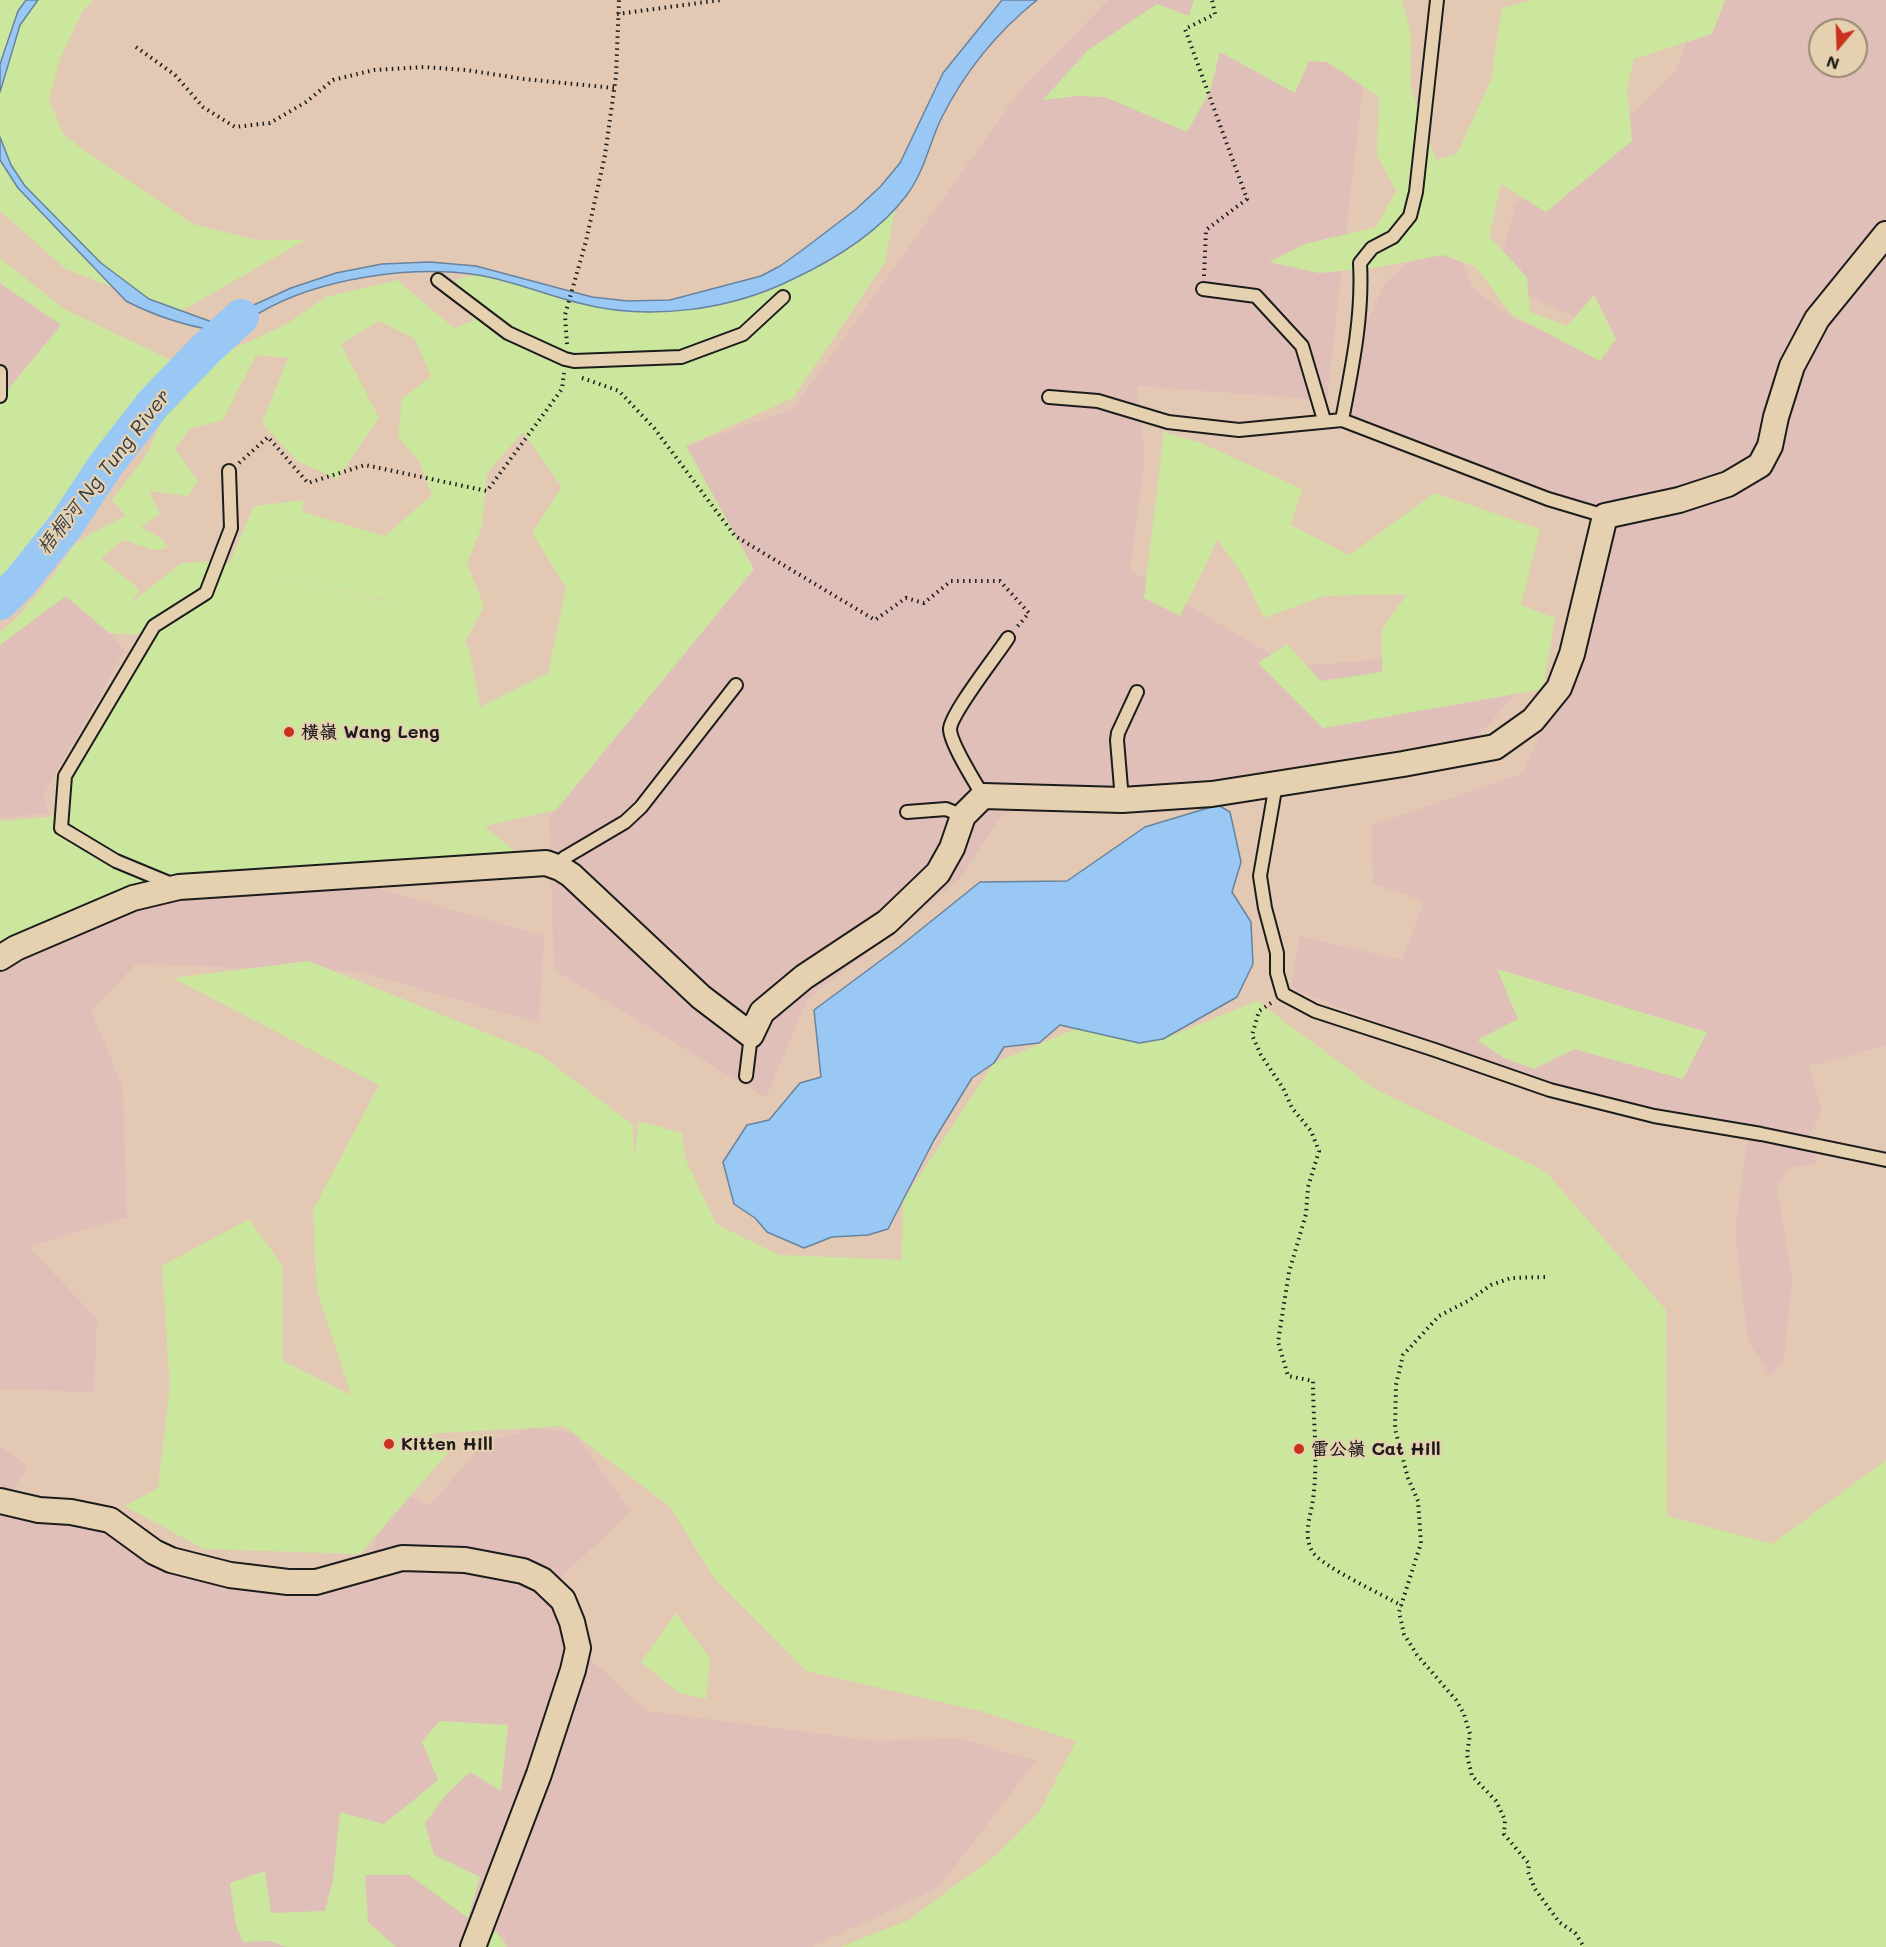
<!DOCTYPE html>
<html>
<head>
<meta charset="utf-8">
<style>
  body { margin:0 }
  #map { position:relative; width:1886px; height:1947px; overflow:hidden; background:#e3c9b3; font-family:Mali,sans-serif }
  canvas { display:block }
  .north { position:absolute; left:1808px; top:18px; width:60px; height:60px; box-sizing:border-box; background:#e5d1af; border:2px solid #958974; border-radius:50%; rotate:199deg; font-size:16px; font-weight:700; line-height:24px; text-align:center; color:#1c1c1c }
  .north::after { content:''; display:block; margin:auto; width:21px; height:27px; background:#c8321e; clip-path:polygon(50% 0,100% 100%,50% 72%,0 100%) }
</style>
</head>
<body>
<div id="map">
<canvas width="1886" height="1947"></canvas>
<div class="north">N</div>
</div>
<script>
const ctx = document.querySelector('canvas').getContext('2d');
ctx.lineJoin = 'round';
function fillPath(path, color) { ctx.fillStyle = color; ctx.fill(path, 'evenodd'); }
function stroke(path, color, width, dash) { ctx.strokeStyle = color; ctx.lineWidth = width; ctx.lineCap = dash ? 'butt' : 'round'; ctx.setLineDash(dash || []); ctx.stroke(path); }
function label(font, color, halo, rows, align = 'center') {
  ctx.font = font + ' Mali,"LXGW WenKai TC",sans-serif'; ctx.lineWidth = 4.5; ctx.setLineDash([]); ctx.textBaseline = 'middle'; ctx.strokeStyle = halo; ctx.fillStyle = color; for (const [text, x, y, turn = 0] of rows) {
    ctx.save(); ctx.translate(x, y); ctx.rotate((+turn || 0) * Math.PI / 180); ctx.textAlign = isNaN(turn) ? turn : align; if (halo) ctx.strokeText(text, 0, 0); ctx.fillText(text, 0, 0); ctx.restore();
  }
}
fillPath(new Path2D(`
  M1108,0H1302L1368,41L1327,400L1137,386L1145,458L1130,570L1292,667L1523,646L1526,684L1476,737L1002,814L960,879L807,1000L766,1098L554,970L549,818L754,569L686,446L793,409L1022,88Z
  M1703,0H1886V1046L1809,1066L1822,1110L1807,1141L1818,1163L1789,1168L1777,1187L1792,1279L1784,1360L1770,1376L1748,1340L1735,1232L1749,1124L1544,1088L1291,988L1300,936L1402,960L1424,901L1373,884L1371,826L1523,773L1561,682L1598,514L1342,420L1356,344L1385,283L1430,243L1456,246L1472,287L1511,318L1612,358L1573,317L1499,281L1503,252L1516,202L1568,181L1676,70ZM1820,30H1856V66H1820Z
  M0,283L61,325L0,402Z
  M71,592L125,650L43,796L49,813L0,818V645Z
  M361,884L544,936L539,1023L361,972L136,964L91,1010L123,1088L127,1217L28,1247L97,1318L94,1392L0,1389V964L167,890Z
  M533,1428L574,1433L631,1511L550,1588L578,1648L647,1711L875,1741L959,1738L1036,1761L938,1888L812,1947H508L503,1936L483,1947H0V1446L28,1466L6,1502L110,1520L159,1554L307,1582L369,1567L381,1518L408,1495L430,1505L483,1444Z`), '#e0bfb8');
fillPath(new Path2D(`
  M0,0H94L83,10L60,59L49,99L63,134L85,151L193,224L257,240H305L178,313L66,269L0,211Z
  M1194,0H1402L1411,34V88L1436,160L1457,154L1491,80L1502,8L1531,0H1725L1712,34L1634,59L1627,88L1632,141L1546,212L1501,184L1489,236L1527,277L1530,312L1567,326L1594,295L1616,339L1600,361L1511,314L1476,267L1443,255L1379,267L1319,273L1269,262L1305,244L1376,227L1396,191L1377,155L1379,97L1327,62L1309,61L1295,93L1220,52L1210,91L1187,132L1105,97L1079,96L1043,100L1087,51L1157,4L1189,16Z
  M895,209L885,262L793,398L686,446L754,569L556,810L485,826L515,852L510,875L145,895L0,963V821L62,816L65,776L148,635L109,633L66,596L0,645V632L17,618L54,574L73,546L90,534L126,516L112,500L145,457L167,410L197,375L233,349L285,325L326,297L397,280L454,328L473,321L456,280C462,278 468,276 474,275C496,272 557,298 583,304C677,327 782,298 858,242C872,232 883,220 895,209ZM379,321L415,339L431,376L402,399L398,437L419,461L432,495L385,536L302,512L304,500L254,506L229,564L218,561L181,563L130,604L140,590L101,558L123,540L154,550L168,548L162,539L141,527L160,514L149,491L188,496L198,481L175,449L190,429L223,420L256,355L288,358L262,423L297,461L337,479L379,418L341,344ZM523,432L562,487L532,533L566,588L548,673L480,707L469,648L465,643L484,606L467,564L482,526L487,473ZM273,575L389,601V602Z
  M0,258L64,309L188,368L153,404L105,466L66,525L21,581L0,602V399L61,325L0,283Z
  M1164,432L1199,442L1302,489L1291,525L1349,555L1435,493L1540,529L1521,605L1555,618L1543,689L1323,728L1258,663L1287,644L1321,681L1382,672V629L1407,594L1324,596L1264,618L1245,578L1217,539L1209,558L1180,616L1144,598Z
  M309,961L541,1055L633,1125L634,1159L639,1121L682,1133L685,1158L716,1224L779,1255L902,1260L903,1201L994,1063L1076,1029L1163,1039L1257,1001L1375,1089L1545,1171L1666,1310L1667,1516L1772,1544L1886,1460V1947H840L907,1921L994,1857L1040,1811L1076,1741L980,1711L806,1671L714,1578L670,1507L564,1426L427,1434L453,1447L360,1554L204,1549L125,1506L158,1488L170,1386L162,1266L249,1219L283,1267V1361L351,1395L317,1291L313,1210L379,1085L173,978Z
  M1497,969L1707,1032L1683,1079L1574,1049L1534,1069L1504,1058L1477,1040L1518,1019Z
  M676,1613L710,1658L706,1699L679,1693L641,1662Z
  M440,1721L508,1725L501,1791L470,1772L445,1796L425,1823L434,1855L480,1877L468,1918L409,1875H365L368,1922L396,1947H286L270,1941L243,1942L236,1925L230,1883L265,1871L271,1913L325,1911L333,1880L340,1812L384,1824L438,1780L422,1741Z
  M496,1931L506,1947H478Z`), '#cbe79e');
const water = new Path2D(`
  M26,0H38L20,25L0,92V64L18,11Z
  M1002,0H1037C997,32 964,73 941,119C929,144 924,173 906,196C877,234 834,260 791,280C730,310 650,321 583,304C548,296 514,281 478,275C411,265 320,278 261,312C243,322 228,335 213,348L206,349L207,342L218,331C186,326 155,316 126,301L18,188L0,160V137L11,165L25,186L101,263L149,299L223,326L234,314L291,288L336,273L382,264L430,262L476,266L592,297L628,301L670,300L761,276L780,266L801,251L855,210L880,187L900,163L943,73Z
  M1218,805L1230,812L1241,862L1232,892L1251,922L1253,964L1237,997L1163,1039L1139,1043L1060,1025L1039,1043L1004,1047L994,1063L972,1078L934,1140L888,1229L868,1235L832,1237L804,1248L767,1232L755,1218L734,1204L723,1162L747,1125L769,1120L800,1083L821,1077L814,1010L899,947L980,882L1067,881L1145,827Z`);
fillPath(water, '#99c8f4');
stroke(water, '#67839e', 1.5);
stroke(new Path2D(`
  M0,602L21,581L66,525L105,466L153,404L206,349L241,317`), '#99c8f4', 36);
const service = new Path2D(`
  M438,280L508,333L565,359L574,361L681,357L743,334L783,297
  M1203,289L1256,296L1302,346L1324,420
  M0,372V396
  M1049,397L1098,401L1168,422L1239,430L1342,420L1548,499L1605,516
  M1342,420C1352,368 1363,316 1360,263L1372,248L1393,237L1410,216L1416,192L1437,0
  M1276,784L1260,876L1265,908L1277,953V973L1283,994L1315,1011L1435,1050L1550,1090L1654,1116L1761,1134L1886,1160
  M983,796C975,782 950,743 950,729C951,713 997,655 1008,638
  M1122,800L1117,740L1118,733L1137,692
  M907,812L946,809L963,816
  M560,868L564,858L625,822L641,807L736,685
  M174,885L116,861L61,828L65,776L154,626L206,593L231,528L229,471
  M746,1076L751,1035`);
const minor = new Path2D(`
  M0,958L16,948L133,898L179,887L546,863L560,868L571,875L701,997L751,1035L762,1012L804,977L887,922L938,873L952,848L963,816L983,796L1122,800L1212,794L1403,764L1495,747L1533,720L1559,688L1572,654L1605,516L1679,500L1728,484L1760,465L1770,446L1776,417L1792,366L1817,319L1886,234
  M0,1501L39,1510L71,1512L110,1520L154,1552L171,1560L230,1575L288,1582H316L402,1558L465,1560L523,1571L542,1580L563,1600L572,1622L578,1648L573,1670L539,1774L473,1947`);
stroke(service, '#1c1c1c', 16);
stroke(minor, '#1c1c1c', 28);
stroke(new Path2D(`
  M617,14L721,0
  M136,47L175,75L203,107L235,127L270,123L306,102L333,80L374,70L424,67L466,70L524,79L614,88
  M1204,276L1206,230L1247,199L1185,29L1215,14L1212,0
  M567,344L565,315L586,241L605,155L616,76L619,0
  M582,378L619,391L654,428L735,536L875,620L906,598L924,603L951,581H1000L1029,613L1016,628
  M239,463L268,437L308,483L365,465L487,491L562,389L564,373
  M1271,1003L1259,1011L1252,1035L1261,1055L1283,1088L1292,1108L1311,1131L1319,1151L1308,1187L1306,1214L1289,1272L1278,1342L1288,1376L1313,1381C1313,1423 1319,1465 1312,1506C1309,1520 1304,1537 1312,1551C1320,1566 1384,1595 1402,1606
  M1545,1277L1511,1278L1491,1285L1468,1301L1439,1316L1403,1355L1396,1385L1395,1429L1408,1478L1418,1501L1421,1543L1399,1612L1404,1634L1417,1655L1456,1700L1464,1714L1470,1734L1467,1755L1472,1776L1496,1801L1505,1820L1504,1834L1529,1864L1528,1872L1535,1889L1559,1922L1575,1933L1584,1947`), '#1c1c1c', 4, [1.5, 4.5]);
stroke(service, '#e5d1af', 12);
stroke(minor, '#e5d1af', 24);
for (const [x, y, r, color] of [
  [289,732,6,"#c8321e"],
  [389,1444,6,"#c8321e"],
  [1299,1449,6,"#c8321e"]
]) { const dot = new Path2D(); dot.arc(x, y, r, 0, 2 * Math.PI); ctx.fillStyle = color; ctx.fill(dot); stroke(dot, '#e5d1af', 2); }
label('bold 18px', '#1c1c1c', '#e5d1af', [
  ["橫嶺 Wang Leng",301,732],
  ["Kitten Hill",401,1444],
  ["雷公嶺 Cat Hill",1311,1449]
], 'left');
label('italic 20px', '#353e47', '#e5d1af', [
  ["梧桐河 Ng Tung River",104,472,-52]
]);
</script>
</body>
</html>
